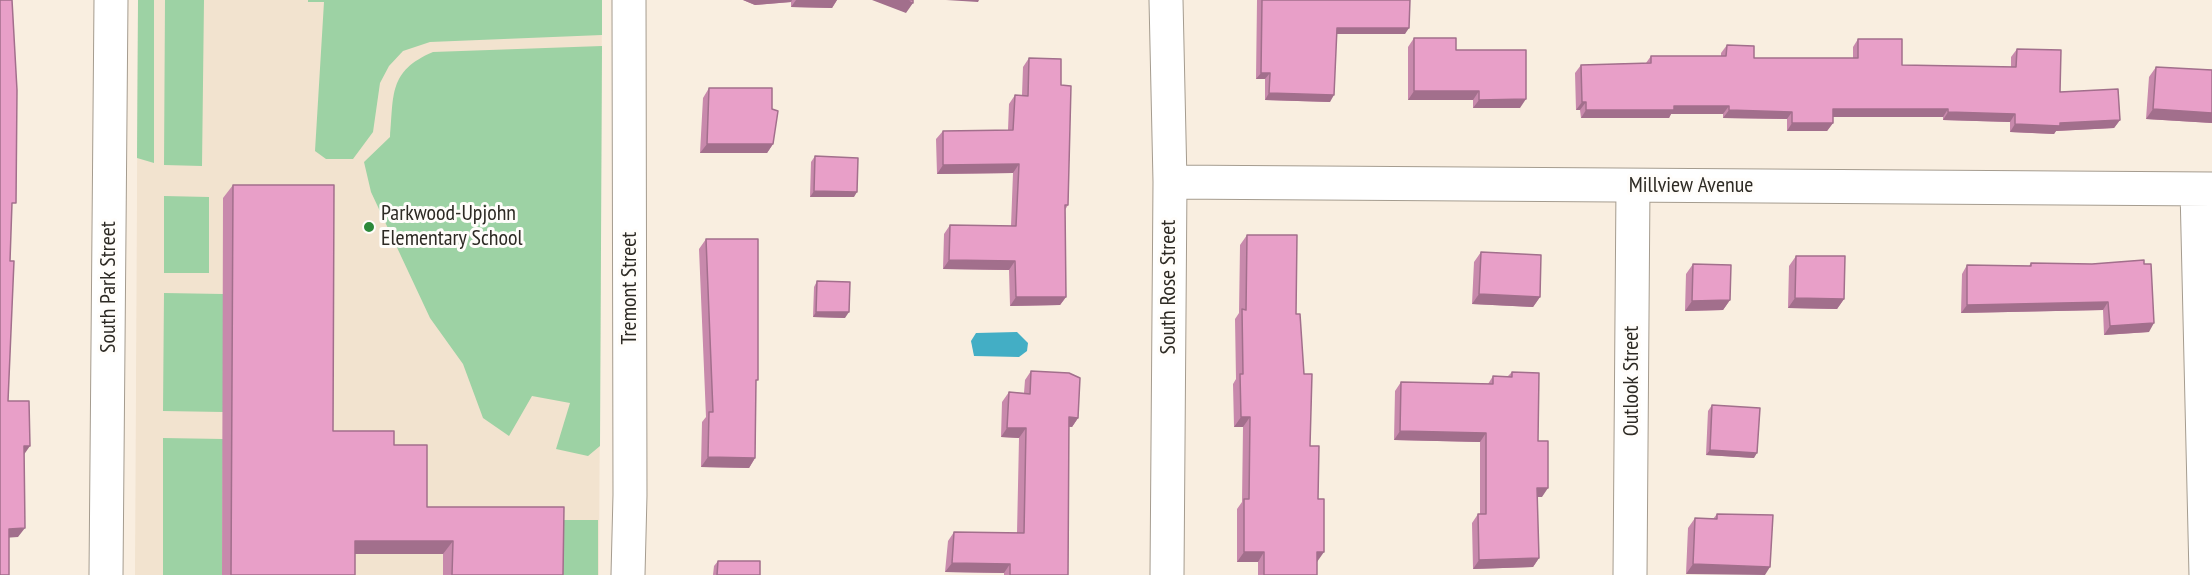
<!DOCTYPE html>
<html>
<head>
<meta charset="utf-8">
<style>
  body { margin:0 }
  canvas { display:block; background:#f9eee0 }
</style>
</head>
<body>
<canvas width="2212" height="575"></canvas>
<script>
const ctx = document.querySelector('canvas').getContext('2d');
ctx.lineJoin = 'round';
function fillPath(path, color) { ctx.fillStyle = color; ctx.fill(path, 'evenodd'); }
function stroke(path, color, width, dash) { ctx.strokeStyle = color; ctx.lineWidth = width; ctx.lineCap = dash ? 'butt' : 'round'; ctx.setLineDash(dash || []); ctx.stroke(path); }
function label(font, color, halo, rows, align = 'center') {
  ctx.font = font + ' "PT Sans Narrow",sans-serif'; ctx.lineWidth = 6; ctx.setLineDash([]); ctx.textBaseline = 'middle'; ctx.strokeStyle = halo; ctx.fillStyle = color; for (const [text, x, y, turn = 0] of rows) {
    ctx.save(); ctx.translate(x, y); ctx.rotate((+turn || 0) * Math.PI / 180); ctx.textAlign = isNaN(turn) ? turn : align; if (halo) ctx.strokeText(text, 0, 0); ctx.fillText(text, 0, 0); ctx.restore();
  }
}
fillPath(new Path2D(`
  M138,0H602L599,575H135Z`), '#f2e3cf');
fillPath(new Path2D(`
  M138,0H154V163L137,158Z
  M165,0H204L202,166L164,165Z
  M308,0H602V35L430,42L403,51L389,66L380,83L373,132L353,159H326L315,151L324,2H308Z
  M602,46L600,446L588,456L556,449L570,403L532,396L509,436L483,418L463,364L430,318L371,192L364,162L390,137C394,95 388,71 433,52Z
  M164,196L209,197V273H164Z
  M164,293L223,294V412L163,411Z
  M163,438L223,439L222,575H163Z
  M555,520H598V575H554Z`), '#9dd2a4');
fillPath(new Path2D(`
  M1017,332L1028,343L1027,351L1019,357L974,356L971,341L976,333Z`), '#43aec5');
const minor = new Path2D(`
  M1166,0L1170,182L1167,575
  M1170,182L2212,189
  M2197,189L2206,575
  M106,575L111,0
  M628,575L630,495L629,0
  M1630,575L1633,186`);
stroke(minor, '#a59c8f', 35);
stroke(minor, '#fff', 33);
fillPath(new Path2D(`
  M743,0H837L832,8L791,7V2L755,5Z
  M1257,0H1410L1405,34H1337L1330,102L1265,100V79H1256Z
  M1414,38L1456,50L1520,108H1473V100H1408V47Z
  M1858,39L1902,65L2011,67V57L2017,49L2060,92L2120,120L2114,128L2056,131L2054,134L2010,132V122L1943,120V117H1833V123L1827,131H1787V119L1723,118V114H1671L1669,118H1581L1580,110H1576L1575,73L1581,65L1646,63L1651,56H1721V53L1727,45L1754,58H1853V47Z
  M1029,58L1061,85L1068,205L1065,210L1066,297L1060,305L1010,306L1009,270L943,269L944,234L950,225L1011,226L1013,173L937,174L936,139L943,131L1008,130L1009,104L1015,95H1022L1023,67Z
  M2156,67L2212,70V123L2146,119L2149,77Z
  M709,88L772,109L773,144L767,153H700L703,98Z
  M815,156L854,197H810L811,162Z
  M233,185L333,431L394,445L427,507L563,575H443V554H355V575H222L223,198Z
  M1247,235L1296,314L1304,374L1310,446L1317,575H1258V562H1237V509L1242,502L1243,427H1234L1233,384L1236,379L1235,319L1239,313L1240,245Z
  M706,239L756,384L755,458L749,468L701,467L702,422L706,417L699,249Z
  M1481,252L1540,297L1533,307L1472,304L1474,262Z
  M1796,256L1844,299L1837,309L1788,308L1789,266Z
  M2031,263L2092,264L2149,332L2104,335L2103,310L1961,313L1962,274L1967,265L2029,266Z
  M1693,264L1730,300L1723,310L1685,311L1686,274Z
  M817,281L845,318L813,317L814,287Z
  M1031,371L1078,418L1072,427H1069L1068,575H1004V573L945,572L948,541L954,532L1017,533L1019,438L1001,437L1002,402L1009,392L1024,393L1025,380Z
  M1512,372L1538,441L1542,497H1537L1539,558L1533,567L1473,569L1472,523L1478,514H1480V442L1394,440L1395,391L1401,382L1488,384L1493,376H1508Z
  M1712,405L1754,458L1706,455L1708,411Z
  M1717,514L1773,515L1686,574L1688,528L1695,518L1713,519Z
  M718,561L760,575H713L714,566Z`), '#c889ac');
fillPath(new Path2D(`
  M743,0H792L791,2L755,5Z
  M796,0H837L832,8L791,7Z
  M872,0H905L913,3L906,13Z
  M946,0H979L978,2Z
  M1337,28H1409L1405,34H1332Z
  M1261,73H1270L1265,79H1256Z
  M1414,91H1479L1473,100H1408Z
  M1269,93L1334,95L1330,102L1265,100Z
  M1526,99L1520,108H1473L1479,100Z
  M1582,102H1586L1580,110H1576Z
  M1674,106H1729L1723,114H1671L1669,118H1581L1586,110Z
  M1833,109H1948L1943,117H1828Z
  M2153,109L2212,113V123L2146,119Z
  M1729,110L1792,112L1787,119L1723,118Z
  M1948,112L2015,114L2010,122L1943,120Z
  M2120,120L2114,128L2056,131L2054,134L2010,132L2015,124Z
  M1792,123H1833L1827,131H1787Z
  M707,144H773L767,153H700Z
  M1019,164L1013,173L937,174L943,165Z
  M814,191L857,192L854,197H810Z
  M949,260L1015,261L1009,270L943,269Z
  M1479,294L1540,297L1533,307L1472,304Z
  M1016,297H1066L1060,305L1010,306Z
  M1795,298L1844,299L1837,309L1788,308Z
  M1730,300L1723,310L1685,311L1692,301Z
  M2108,302L2103,310L1961,313L1967,305Z
  M816,312H849L845,318L813,317Z
  M2154,323L2149,332L2104,335L2110,326Z
  M1069,417L1078,418L1072,427L1063,426Z
  M1241,417H1250L1243,427H1234Z
  M1007,428H1026L1019,438L1001,437Z
  M1400,431L1486,433L1480,442L1394,440Z
  M24,446H30L23,456Z
  M1710,450L1757,453L1754,458L1706,455Z
  M708,457L755,458L749,468L701,467Z
  M1537,488H1548L1542,497H1531Z
  M25,528L18,537L3,538L9,529Z
  M355,541H453L443,554H346Z
  M1244,552H1264L1258,562H1237Z
  M1317,552H1324L1317,562Z
  M1539,558L1533,567L1473,569L1479,560Z
  M952,563L1010,564L1004,573L945,572Z
  M1693,564L1770,567L1765,575L1686,574Z`), '#a26f8c');
const building = new Path2D(`
  M0,0H12L17,90L16,203H12L10,261H14L8,401H29L30,446H24L25,528L9,529V575H0Z
  M905,0H913V3Z
  M1262,0H1410L1409,28H1337L1334,95L1269,93L1270,73H1261Z
  M1414,38H1456V50H1526V99L1479,100V91H1414Z
  M1858,39H1902V65L2016,67L2017,49L2061,50L2060,92L2118,89L2120,120L2060,123V126L2015,124V114L1948,112V109H1833V123H1792V112L1729,110V106H1674V110H1586V102H1582L1581,65L1651,63V56H1726L1727,45L1754,46V58H1858Z
  M1029,58L1061,59V85L1071,86L1068,205H1065L1066,297H1016L1015,261L949,260L950,225L1016,226L1019,164L943,165V131L1013,130L1015,95L1028,96Z
  M2156,67L2212,70V113L2153,109Z
  M709,88H772V109L778,111L773,144H707Z
  M815,156L858,158L857,192L814,191Z
  M233,185H334L333,431H394V445H427V507H564L563,575H452L453,541H355V575H231Z
  M1247,235H1297L1296,314H1300L1304,374H1312L1310,446H1319L1318,499H1324V552H1317V575H1264V552H1244V499H1249L1250,417H1241L1240,374H1243L1242,309L1246,310Z
  M706,239H758V380H756L755,458L708,457L709,412H713Z
  M1481,252L1541,255L1540,297L1479,294Z
  M1796,256H1845L1844,299L1795,298Z
  M2144,260V264H2151L2154,323L2110,326L2108,302L1967,305V265L2031,266V263L2092,264Z
  M1693,264L1731,265L1730,300L1692,301Z
  M817,281L850,282L849,312H816Z
  M1031,371L1069,373L1080,378L1078,418L1069,417L1068,575H1010V564L952,563L954,532L1024,533L1026,428H1007L1009,392L1030,394Z
  M1512,372L1539,373L1538,441H1548V488H1537L1539,558L1479,560L1478,514H1486V433L1400,431L1401,382L1493,384V376L1512,377Z
  M1712,405L1760,408L1757,453L1710,450Z
  M1717,514L1773,515L1770,567L1693,564L1695,518L1717,519Z
  M718,561H760V575H717Z`);
fillPath(building, '#e89fc8');
stroke(building, '#a26f8c', 1.5);
for (const [x, y, r, color] of [
  [369,227,6,"#2c893a"]
]) { const dot = new Path2D(); dot.arc(x, y, r, 0, 2 * Math.PI); ctx.fillStyle = color; ctx.fill(dot); stroke(dot, '#fffdfa', 2); }
label('22px', '#2d2a24', '#fffdfa', [
  ["Millview Avenue",1691,186],
  ["South Park Street",109,287,-90],
  ["South Rose Street",1169,287,-90],
  ["Tremont Street",630,288,-90],
  ["Outlook Street",1632,381,-90]
]);
label('22px', '#2d2a24', '#fffdfa', [
  ["Parkwood-Upjohn",381,214],
  ["Elementary School",381,239]
], 'left');
</script>
</body>
</html>
